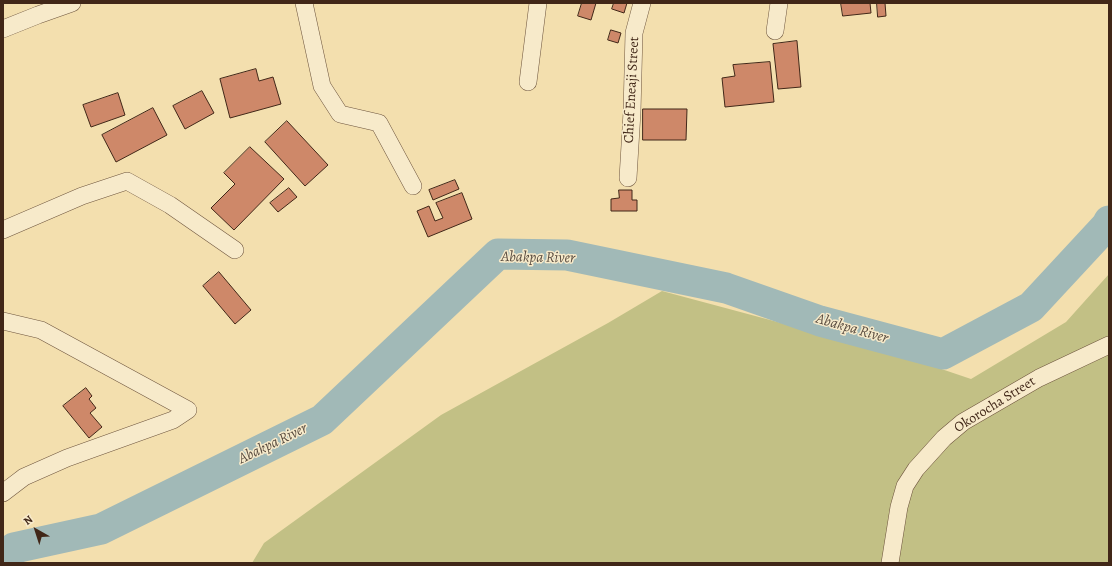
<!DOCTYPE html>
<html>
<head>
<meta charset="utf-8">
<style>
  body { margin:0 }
  #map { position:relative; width:1112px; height:566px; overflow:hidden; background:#f3dfae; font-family:Alegreya,serif }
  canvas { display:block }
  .frame { position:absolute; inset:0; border:4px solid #412718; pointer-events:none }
  .north { position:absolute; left:16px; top:510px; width:40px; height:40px; -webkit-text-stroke:3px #f7eaca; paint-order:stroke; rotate:321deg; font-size:11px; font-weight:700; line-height:16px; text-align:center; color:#412718 }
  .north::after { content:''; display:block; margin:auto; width:14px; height:18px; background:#412718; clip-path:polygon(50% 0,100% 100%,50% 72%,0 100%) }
</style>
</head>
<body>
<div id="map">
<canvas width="1112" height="566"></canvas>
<div class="frame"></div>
<div class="north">N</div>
</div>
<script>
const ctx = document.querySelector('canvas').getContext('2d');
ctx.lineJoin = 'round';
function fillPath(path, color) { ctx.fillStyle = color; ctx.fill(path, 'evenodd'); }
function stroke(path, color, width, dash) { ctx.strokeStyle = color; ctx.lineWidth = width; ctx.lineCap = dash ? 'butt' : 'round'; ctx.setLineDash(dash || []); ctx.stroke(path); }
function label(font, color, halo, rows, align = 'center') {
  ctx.font = font + ' Alegreya,serif'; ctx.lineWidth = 3; ctx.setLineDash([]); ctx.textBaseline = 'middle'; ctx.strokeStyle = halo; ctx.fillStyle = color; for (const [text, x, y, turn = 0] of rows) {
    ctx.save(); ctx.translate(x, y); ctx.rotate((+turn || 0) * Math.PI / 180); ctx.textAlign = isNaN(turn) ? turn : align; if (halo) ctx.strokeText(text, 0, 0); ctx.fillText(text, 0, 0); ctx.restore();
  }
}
fillPath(new Path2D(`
  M1109,274V563H252L264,543L441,415L608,323L662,291L897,354L971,379L1066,322Z`), '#c2c085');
stroke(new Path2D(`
  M6,563L14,548L101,529L322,420L498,254L567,255L726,288L820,321L943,354L1031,307L1107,225L1109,221`), '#a1b9b7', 31);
const building = new Path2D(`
  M582,3H596L591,20L578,16Z
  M614,3H627L624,13L612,9Z
  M841,3H870L871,13L843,16Z
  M877,3H885L886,16L878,17Z
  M611,30L621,33L618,43L608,40Z
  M797,41L801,87L778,89L773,44Z
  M770,62L774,102L725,107L722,78L735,76L733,65Z
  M256,69L259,81L273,77L281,104L230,118L220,79Z
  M202,91L214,113L185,129L173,106Z
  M118,93L125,115L91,127L83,105Z
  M153,108L167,135L116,162L102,135Z
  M643,109H687L686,140H643Z
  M287,121L328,165L305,186L265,142Z
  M250,147L284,179L234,230L211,208L235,184L224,173Z
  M455,180L459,189L433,200L429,190Z
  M289,188L297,197L278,212L270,203Z
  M619,190H632V200H637V211H611V199L619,198Z
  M462,193L472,219L428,237L417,211L429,206L435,221L443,218L436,203Z
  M219,272L251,310L235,324L203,286Z
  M86,388L92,396L89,399L96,408L90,413L102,427L89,438L63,406Z`);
fillPath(building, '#ce8869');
stroke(building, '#412718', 1);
const minor = new Path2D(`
  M304,3L322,86L340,114L379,123L413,186
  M3,29L38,15L72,3
  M775,31L779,3
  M528,82L538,3
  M628,178L632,112L634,33L642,3
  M3,230L82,196L127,181L170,205L235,250
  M3,321L41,330L188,410L173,420L67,458L24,477L3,493
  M890,563L899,507L905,486L916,469L944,438L963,422L1039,378L1109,345`);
stroke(minor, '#6e553e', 18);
stroke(minor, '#f7eaca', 17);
label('14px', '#412718', '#f7eaca', [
  ["Chief Eneaji Street",632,90,-87],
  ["Okorocha Street",995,405,-32]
]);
label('italic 15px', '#594c40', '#f7eaca', [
  ["Abakpa River",538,258,1],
  ["Abakpa River",852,329,16],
  ["Abakpa River",273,444,-26]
]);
</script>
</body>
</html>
